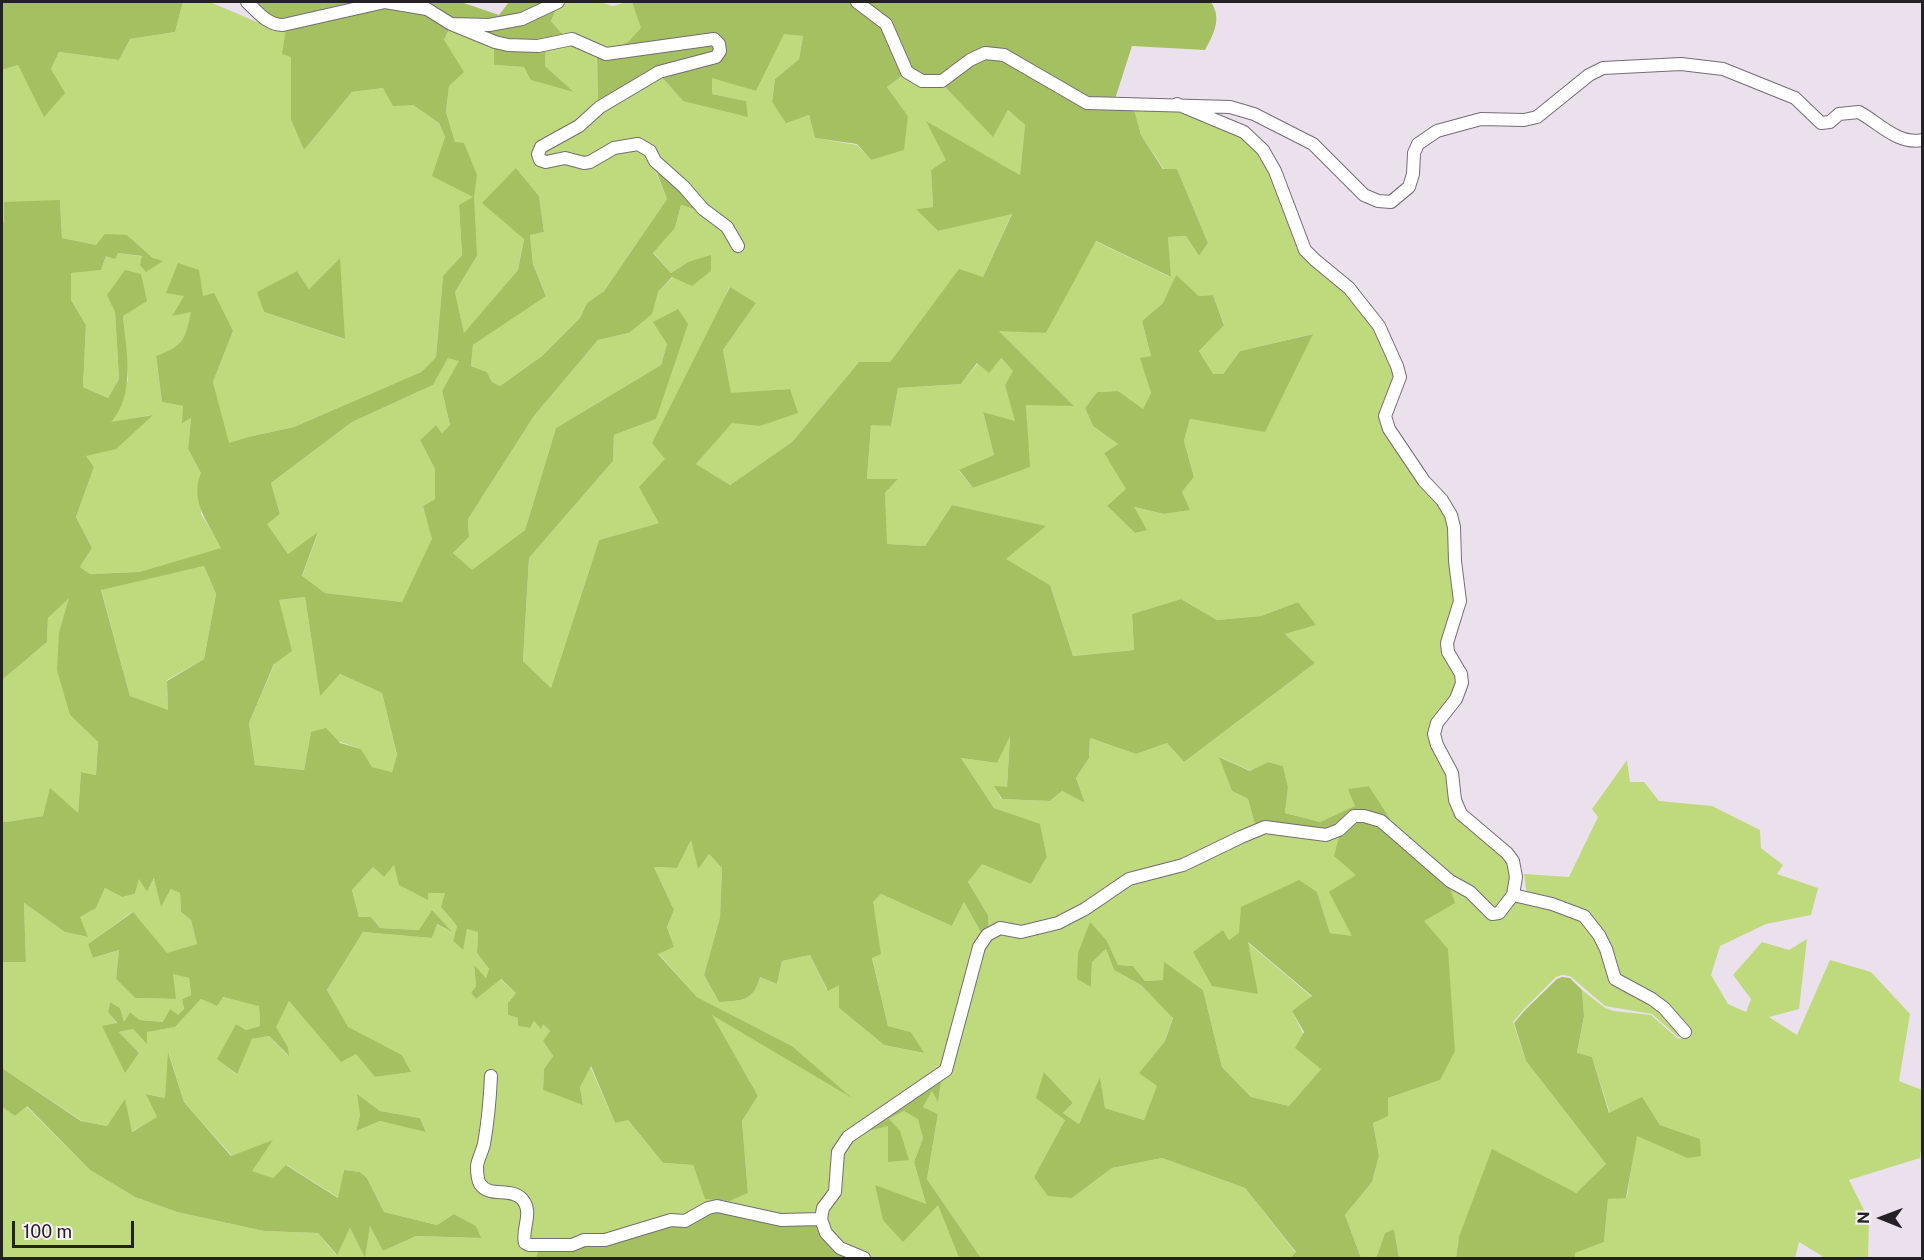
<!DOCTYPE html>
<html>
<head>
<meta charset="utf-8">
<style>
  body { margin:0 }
  #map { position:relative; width:1924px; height:1260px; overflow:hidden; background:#ebe1ed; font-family:"Public Sans",sans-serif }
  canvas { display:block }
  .frame { position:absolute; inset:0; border:3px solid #242125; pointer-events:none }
  .north { position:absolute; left:1852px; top:1188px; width:60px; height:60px; -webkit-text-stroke:4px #f8effa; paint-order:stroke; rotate:271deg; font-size:16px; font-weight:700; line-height:24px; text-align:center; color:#242125 }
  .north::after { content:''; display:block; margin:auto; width:21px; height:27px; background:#242125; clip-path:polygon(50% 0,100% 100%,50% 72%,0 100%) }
  .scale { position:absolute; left:12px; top:1221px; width:122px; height:27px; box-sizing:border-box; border:3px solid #242125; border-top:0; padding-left:8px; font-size:18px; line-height:21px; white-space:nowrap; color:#242125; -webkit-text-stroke:4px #f8effa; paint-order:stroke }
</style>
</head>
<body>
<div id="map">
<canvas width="1924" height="1260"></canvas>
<div class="frame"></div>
<div class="north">N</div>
<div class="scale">100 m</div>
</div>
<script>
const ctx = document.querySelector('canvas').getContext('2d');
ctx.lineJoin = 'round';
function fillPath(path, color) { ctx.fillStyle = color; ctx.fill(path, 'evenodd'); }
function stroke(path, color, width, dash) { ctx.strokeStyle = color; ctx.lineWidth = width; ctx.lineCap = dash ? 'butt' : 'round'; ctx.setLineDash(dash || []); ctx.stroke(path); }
fillPath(new Path2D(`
  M183,2H210L271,28L286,29L291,57V120L304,150L352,92L383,88L413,105L439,123L445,137L433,176L455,142L446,112L449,86L444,40L449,29L494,45L495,65L524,67L573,91L545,66L546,47L565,43L597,54L598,105L577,123L538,145L546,165L615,151L638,148L648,153L667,199L604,291L587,303L580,318L542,356L500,386L492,382L487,372L471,366L473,345L546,295L533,264L530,235L544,232L539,196L516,168L524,238L518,270L464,334L455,292L477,256L459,205L462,255L443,276L436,357L421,372L294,427L248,437L228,444L213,382L233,331L203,296H185L173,315L192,311C185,339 184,346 156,357L162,402L183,406L191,418L188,449L201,473V514L222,548L139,572L90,574L80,567L92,548L76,517L94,467L85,456L151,415L110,423L128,380L123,316L115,312L119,379L108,398L83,387L86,325L71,300L70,272L101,270L106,256L118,253L153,258L127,235L96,245L62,238L60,200L4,221L2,224V70L18,65L45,116L51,69L59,52L119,60L130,39L175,32ZM339,259L344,339L264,312L258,292L297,271L309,289Z
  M569,2H600L613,6L626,2H632L642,28L628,42L612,49L564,36L551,21L557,7Z
  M784,33L803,36L799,59L775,79L772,102L786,122L809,115L815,138L857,145L871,160L908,116L887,87L903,75L944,86L993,136L1008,110L1025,125L1020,175L927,122L947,160L931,170L933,207L917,209L938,231L1012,213L983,277L959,270L890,362H859L792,442L730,485L696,464L732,422L760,426L790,389L731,394L723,350L756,303L729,287L665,459L659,523L599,540L551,688L523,661L529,558L613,461L614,435L656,419L667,344L661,365L556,428L525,530L472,571L453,553L469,537L468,519L534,416L598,340L629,333L658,292L688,262L671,273L653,252L675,228L681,205L701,211L738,239L638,141L589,159H546L542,154L602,110L660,75L683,101H746L712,94V77L756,91Z
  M1134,109H1181L1242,135L1260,152L1272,172L1302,251L1313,263L1347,290L1376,327L1396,377L1382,416L1386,430L1421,483L1439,502L1451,527V562L1457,601L1444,643L1445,652L1458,675L1459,683L1453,697L1434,722L1431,734L1434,746L1449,774L1452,801L1458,816L1505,855C1517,871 1515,903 1493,911C1464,882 1429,862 1400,833C1387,821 1379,801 1369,786L1349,789L1356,806L1320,822L1285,813L1288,787L1283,766L1268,762L1251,771L1220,757L1232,791L1248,799L1256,828L1182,862L1128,876L1084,906L1056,920L1021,928L999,925L989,931L988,915L968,882L982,863L1031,884L1047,857L1040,825L994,808L961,758L997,763L1010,734L1007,787H995L1001,799L1050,801L1062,791L1085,803L1076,778L1089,758L1090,738L1136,754L1167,743L1184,762L1315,663L1285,634L1315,625L1298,602L1261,616L1217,620L1181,599L1132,614L1134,650L1073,656L1050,585L1005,559L1045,526L952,505L925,546L886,544L885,493L897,480L867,479L871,424L891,426L898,388L961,384L978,363L989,372L1000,358L1014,371L1005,385L1016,422L983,412L994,455L959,471L973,488L1029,467L1026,405H1073L998,330L1046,333L1095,241L1170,277L1168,237L1186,236L1199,256L1208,243L1177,169H1164L1141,135ZM1176,276L1199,296L1213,295L1224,324L1199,351L1213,374H1223L1240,351L1312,334L1265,431L1190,419L1184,441L1194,477L1182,492L1189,510L1164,514L1133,507L1146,529L1135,533L1107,506L1127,489L1104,453L1118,444L1093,426L1085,408L1097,392L1118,391L1143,410L1151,393L1141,359L1151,356L1142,321L1163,303Z
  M448,357L460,361L442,391L450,425L442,433L436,425L420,440L435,469V499L423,506L433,539L402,602L325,593L302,577L318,533L288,554L266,523L280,514L271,483L352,422L433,385Z
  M204,566L216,594L204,659L167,680L168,711L130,696L101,589Z
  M70,596L59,632L70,715L98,742L96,775L81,772L78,813L44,816L7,822L2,821V680L47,642L48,618Z
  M305,597L320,695L340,674L382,693L397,756L392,772L371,767L361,749L311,732L304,770L255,765L249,723L275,663L279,600Z
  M1627,760L1630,782H1644L1659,801L1712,806L1760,830L1761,848L1783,865L1777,874L1818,888L1811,915L1766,924L1720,946L1711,975L1728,1004L1746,1012L1751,999L1733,975L1762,942L1789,950L1807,939L1799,1009L1769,1017L1797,1035L1830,960L1871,972L1910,1014L1899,1081L1922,1090V1144L1920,1158L1849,1180L1869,1220L1868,1258H1822V1256L1799,1242L1795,1258H1575L1574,1253L1604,1242L1608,1199L1627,1197L1636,1135L1687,1158L1700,1139L1660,1125L1642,1098L1610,1114L1592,1057L1577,1054L1584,1016L1582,990L1605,1008L1614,1011L1651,1015L1677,1038L1681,1039L1686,1036L1688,1031L1622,980L1586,914L1527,895L1524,874L1569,877L1598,817L1592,809Z
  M1266,831L1340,833L1356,875L1353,937L1330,933L1317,892L1229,940L1223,930L1257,994L1247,942L1312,997L1292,1011L1321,1069L1289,1106L1251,1097L1222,1067L1203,990L1164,963V980L1145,981L1133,966L1118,965L1107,941L1078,979L1091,987L1092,962L1106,949L1114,970L1141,985L1173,1017L1165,1041L1140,1072L1158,1086L1144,1120L1105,1108L1100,1078L1079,1124L1063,1113L1073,1103L1044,1072L1065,1120L1034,1177L1072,1198L1112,1168L1162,1158L1245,1188L1296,1253L1290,1258H981L927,1179L938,1114L923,1107L932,1090L938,1101L942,1076L982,948L1000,931L1021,935L1130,881Z
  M691,839L698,868L709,854L722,868L720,917L704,975L719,1002C741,1001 754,1001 760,977L777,984L782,961L810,955L827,990L839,984V1008L884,1045L923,1053L911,1032L888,1026L872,957L880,954L872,902L881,894L952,926L964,902L983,936L976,945L944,1068L846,1134L835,1151L832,1191L821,1207L819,1216L781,1217L717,1203L707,1205L684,1218L670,1217L604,1237H583L572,1242L527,1241C526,1229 533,1216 528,1204C520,1182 490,1199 482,1181C477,1170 483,1160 486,1149C492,1125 493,1100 494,1075L491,1073L489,1075C487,1098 486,1121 481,1144C479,1152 475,1159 475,1167C474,1173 475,1180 477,1185C487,1202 513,1188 522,1205C528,1217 518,1233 523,1245L529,1248H539L536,1258H2V1107L15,1116L26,1106L90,1170L135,1197L177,1212L264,1231L318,1233L336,1255L350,1228L365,1257L370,1225L383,1251L416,1236L480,1238L476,1226L454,1214L437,1225L384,1212L367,1178L360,1172L344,1170L339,1198L287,1165L273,1178L251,1171L272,1141L232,1156L184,1102L169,1054L165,1098L147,1094L158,1117L131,1132L125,1100L107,1126L82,1121L2,1068V962H26L24,903L65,932L87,937L79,917L96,908L105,888L122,897L135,894L139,878L147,892L155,877L161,906L172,888L180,893L181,912L191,920L197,944L167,954L132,912L88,944L94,958L119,950L116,979L135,998L175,999L172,973L189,978L191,995L182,999L184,1009L178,1016L170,1010L164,1022L140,1020L130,1012L124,1023L120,1008L110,1002L108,1012L117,1024L103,1027L125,1072L139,1053L119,1032L133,1029L147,1043L146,1032L175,1027L201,999L217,1006L222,997L259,1005L260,1026L246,1030L236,1024L218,1059L236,1074L252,1039L269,1036L288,1056V1047L275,1027L289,1001L341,1061L356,1053L375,1077L410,1072L402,1055L348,1028L327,990L363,932L432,938L436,924L450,931L432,910L420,930L380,928L371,917H359L352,890L373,867L384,877L394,864L400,885L427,899L428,892L446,893L441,907L457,926L453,941L462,949L467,929L478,931L477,953L489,969L486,978L474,967L476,986L471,993L476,999L500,979L516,993L508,1003V1015L518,1018V1026L530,1028L534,1021L540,1028L543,1023L550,1032L543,1041L553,1056L544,1069L543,1090L583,1104L580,1087L590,1066L615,1123L627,1119L663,1163L693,1165L705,1198L730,1201L748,1193L742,1121L758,1096L711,1014L848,1095L792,1046L697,997L658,953L674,947L667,927L674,910L654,867L677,868ZM358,1095L380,1111L420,1118L426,1131L380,1121L356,1131L360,1115Z
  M1448,883L1468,894L1492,917L1515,898L1575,915L1597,936L1609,974L1651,1002L1685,1035L1678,1037L1652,1014L1605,1006L1570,976L1562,975L1556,977L1525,1008L1513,1022L1526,1061L1606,1164L1576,1193L1459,1237L1456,1258H1399L1394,1229L1385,1233L1376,1258H1361L1345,1215L1372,1182L1379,1156L1373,1123L1388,1098L1440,1080L1424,920Z
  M904,1111L919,1119L923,1138L914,1162L926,1204L883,1220L938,1204L959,1258H871L842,1245L829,1231L824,1218L841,1153L860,1133L888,1125L889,1119Z`), '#beda7d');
fillPath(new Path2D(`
  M2,2H183L175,32L130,39L119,60L59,52L51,69L65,93L44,117L18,65L2,70Z
  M254,2H367L275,20Z
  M417,2H461L499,15L509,2L544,3L521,14L489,20L452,19Z
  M632,2H849L883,27L903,75L887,87L908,116L904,150L871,160L857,144L815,138L809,115L786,123L772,102L775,79L799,59L803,36L784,34L756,91L712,78V94L746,101L748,117L683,101L660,75L718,60L722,43L612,49L628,42L641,28Z
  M865,2H1211C1222,18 1214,34 1205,50L1132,46L1115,99L1088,98L1005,51L941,76H923L911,69Z
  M385,7L424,12L449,29L444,40L464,72L449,86L446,112L455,142L464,143L477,175L474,197L477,256L455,292L464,333L518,270L524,239L482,203L516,168L539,196L544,232L530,235L533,264L546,296L473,345L471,366L487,372L492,382L500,386L542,356L580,318L587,303L604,291L667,199L653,163L701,211L681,205L675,228L653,253L671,273L688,262L711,255V271L692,286L672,277L658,292L652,314L629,333L598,340L534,416L468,519L469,537L453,553L472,570L525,530L556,428L661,365L667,344L653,322L678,309L688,324L656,419L614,435L613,461L529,558L523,661L551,688L599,540L659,523L639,487L665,459L652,443L730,287L756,303L723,350L731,393L790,389L798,413L760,426L732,423L696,464L730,485L792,442L859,362H890L959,269L983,277L1012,214L938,231L916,209L933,207L931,170L946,160L926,121L1020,175L1025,125L1008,110L993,137L944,86L972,65L986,58L1002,60L1086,108L1134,109L1141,135L1163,169H1177L1208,243L1199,256L1186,236L1168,237L1171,277L1096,241L1046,333L999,331L1074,406L1026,405L1030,467L973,488L959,470L994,455L983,412L1015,421L1005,385L1013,371L1001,358L989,373L977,363L961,384L898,388L891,426L871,425L867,479H898L885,493L887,544L925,546L952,505L1046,526L1006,559L1050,585L1073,656L1134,650L1132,614L1181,599L1217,620L1261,616L1298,602L1316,625L1285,634L1315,663L1184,762L1167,743L1136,754L1090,738L1089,758L1076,778L1085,803L1062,791L1050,801L1002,799L994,786L1007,787L1010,736L997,763L961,758L994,808L1040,824L1047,857L1031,884L982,864L968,882L988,915L989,931L983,936L964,902L952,926L881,894L873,902L881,954L872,958L888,1026L911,1032L924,1053L884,1045L839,1008V985L828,991L810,955L782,961L777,984L760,977C754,1001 741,1001 719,1002L704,975L720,917L722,868L709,854L698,869L691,840L677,868L654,867L674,910L667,927L674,947L658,954L697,997L792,1046L852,1098L712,1015L758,1096L742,1121L748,1193L730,1201L705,1199L693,1165L663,1163L628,1120L615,1123L591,1066L580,1087L583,1105L543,1090L544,1069L553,1056L543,1041L550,1031L543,1024L541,1029L534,1021L530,1028L518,1026V1018L508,1015V1003L516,993L501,979L476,999L471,993L476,986L474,965L486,978L489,969L477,953L478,932L467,929L463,950L453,941L457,926L441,907L445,893H428V900L399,885L394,865L384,877L373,867L352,890L359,917H371L380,928L419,930L432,910L452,932L437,924L432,938L363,932L327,990L348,1027L402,1055L411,1072L375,1077L356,1054L341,1062L289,1001L276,1027L288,1047L289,1056L269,1036L252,1039L237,1074L217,1059L236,1024L246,1030L260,1026L259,1006L223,997L217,1006L201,999L175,1027L147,1032V1044L133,1029L119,1032L139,1053L125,1073L102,1026L117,1023L108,1012L110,1002L120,1008L124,1022L130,1012L140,1020L163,1022L170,1009L178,1015L184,1009L182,999L191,995L189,978L173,974L176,999L135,998L116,979L119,950L93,958L88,944L133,912L167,953L197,944L191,920L181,912L180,893L171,889L161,907L154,878L147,892L139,879L135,894L122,897L105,888L96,908L80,917L88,937L65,932L24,903L26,962H2V821L7,822L43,816L50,788L78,813L81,772L96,775L98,742L70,715L57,670L59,632L69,598L48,618L47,642L2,680V224L4,221V202L60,200L62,238L96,245L105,234L127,235L153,258L163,261L146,272L140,265L142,256L118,253L115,259L106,256L101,270L71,273V300L86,325L83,387L108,398L119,379L115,312L107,295L125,270L141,274L147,301L123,316C126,351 136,394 111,422L153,415L116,449L86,456L94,467L76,517L92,548L80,567L90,574L139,572L221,548C209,523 189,502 201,473L188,449L191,418L182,423L183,406L162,402L156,356C184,346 185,339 191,312L172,316L184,296L166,293L178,263L199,270L203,296L214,293L233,331L213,382L229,443L248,437L294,427L421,372L436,357L443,276L462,255L459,205L473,197L432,176L445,137L439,123L413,105L393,106L383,88L352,92L304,150L291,120V57L282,54L286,29ZM448,358L459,361L442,391L450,425L442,433L436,425L420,440L435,469V499L423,506L432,539L402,602L325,593L302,576L318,532L288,554L267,524L280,514L271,483L352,422L433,385ZM204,566L216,594L204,659L167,681L168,710L130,696L101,590ZM305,597L320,696L340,674L382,693L397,755L392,772L372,767L361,749L340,743L326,728L311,732L304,770L255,765L249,723L274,664L292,651L279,600Z
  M557,7L551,21L564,36L537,43L508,42L471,29Z
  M713,43L717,50L598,105L597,54Z
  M494,45L546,47L545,66L574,92L531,80L524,67L494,65Z
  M340,258L345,339L264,312L257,292L297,271L309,289Z
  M1176,275L1199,296L1213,295L1224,325L1199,351L1213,374H1223L1240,351L1313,334L1265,432L1190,419L1184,441L1194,477L1182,492L1190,510L1164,514L1134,507L1147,530L1135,533L1107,506L1126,489L1104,453L1118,444L1093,426L1085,408L1097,392L1118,391L1143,409L1151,393L1140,358L1151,356L1142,321L1163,303Z
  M1219,757L1250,771L1268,762L1283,766L1288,787L1285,813L1320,822L1355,806L1348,789L1369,786L1398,832L1364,813L1325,831L1256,828L1248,799L1232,791Z
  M1355,819L1379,824L1448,883L1455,903L1424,921L1448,949L1455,1051L1440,1080L1388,1098V1116L1373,1123L1379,1156L1372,1182L1345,1215L1361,1258H1290L1296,1252L1245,1188L1162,1158L1112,1168L1072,1198L1048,1196L1034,1177L1065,1120L1036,1098L1044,1072L1073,1103L1063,1113L1079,1124L1100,1077L1105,1108L1144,1120L1157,1086L1139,1073L1165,1041L1173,1018L1141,985L1114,970L1106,949L1092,962L1091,987L1077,979L1078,953L1090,922L1107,941L1118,965L1133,966L1145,981L1163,980L1164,962L1203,990L1222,1067L1251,1097L1289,1106L1321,1069L1295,1048L1304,1032L1292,1011L1312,996L1248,942L1258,994L1212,986L1193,952L1223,930L1229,940L1239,933L1241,907L1299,880L1317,892L1330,933L1352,936L1329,892L1356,875L1334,856L1340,833Z
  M1562,977L1570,978L1582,990L1584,1016L1577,1053L1592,1057L1609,1113L1642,1097L1660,1125L1700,1139L1701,1156L1687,1158L1637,1136L1626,1198L1608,1199L1604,1242L1575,1253V1258H1456L1459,1237L1492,1149L1576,1193L1606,1164L1526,1061L1514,1023L1526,1009L1557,979Z
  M168,1052L184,1102L231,1156L273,1140L252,1171L273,1178L286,1165L338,1198L344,1170L360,1172L367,1178L384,1212L437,1225L454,1214L476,1226L481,1238L416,1236L383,1251L370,1226L365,1258L350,1228L337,1255L318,1233L264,1231L177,1212L135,1197L90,1170L27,1106L15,1116L2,1107V1068L81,1121L107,1126L125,1099L132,1132L157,1117L146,1094L165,1098Z
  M942,1076L938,1102L932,1091L923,1107L938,1114L927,1179L981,1258H959L938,1205L903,1242L883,1220L875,1185L926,1204L914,1162L923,1138L918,1119L904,1111L889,1119L900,1131L909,1160L888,1162V1126L860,1133Z
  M357,1094L380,1111L420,1118L426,1132L380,1121L356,1131L360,1115Z
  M709,1211L819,1222L857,1258H536L539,1248L573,1247Z
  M1394,1229L1399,1258H1376L1385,1233Z`), '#a5c060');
const minor = new Path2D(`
  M247,2C258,12 267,25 283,25L385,2L427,9L451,24L489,25L522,19L558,2
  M857,2L886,24L907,72L922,81H942L970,60L985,53L1004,55L1087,103L1230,107L1254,114L1313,144L1364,195L1378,201L1391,202L1409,187L1413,174L1414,153L1418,144L1437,131L1481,119L1524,120L1537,117L1589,75L1603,68L1681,64L1723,69L1795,98L1821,123L1830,122L1839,114L1859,112C1879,123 1898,145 1922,140
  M451,24L495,42L508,45L538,46L572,39L606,54L714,39L719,44L720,51L716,57L659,72L600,107L579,126L541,147L538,154L540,160L546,162L565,158L584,163L590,162L614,148L638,144L650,151L655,161L684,187L703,209L727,227L738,246
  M1513,895L1552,904L1584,916L1599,935L1606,949L1615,979L1652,999L1664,1008L1685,1032
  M491,1076C490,1099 488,1121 484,1144C482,1152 478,1159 477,1166C477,1172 477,1179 480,1184C489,1198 511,1187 522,1199C534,1212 521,1230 525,1243L529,1245H572L584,1240H605L671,1220L685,1221L708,1208L717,1206L781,1220L821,1219
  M864,1258L840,1248L826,1233L821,1219L823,1208L835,1192L838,1152L848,1137L946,1070L979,947L987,935L1000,928L1021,932L1058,923L1085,909L1129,879L1183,865L1241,837L1265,827L1326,835L1339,830L1354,816H1364L1381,821L1450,881L1470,892L1492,914L1499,913L1513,895L1516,877L1513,861L1507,853L1461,814L1455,800L1452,773L1437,745L1434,734L1437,723L1456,699L1462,683L1461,674L1448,652L1447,643L1460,601L1455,561L1454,527L1451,515L1442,500L1424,481L1389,429L1385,416L1400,377L1397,366L1379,326L1349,288L1315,260L1305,250L1275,171L1263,150L1244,132L1177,104`);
stroke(minor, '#746c76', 14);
stroke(minor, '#fff', 12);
</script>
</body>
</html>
